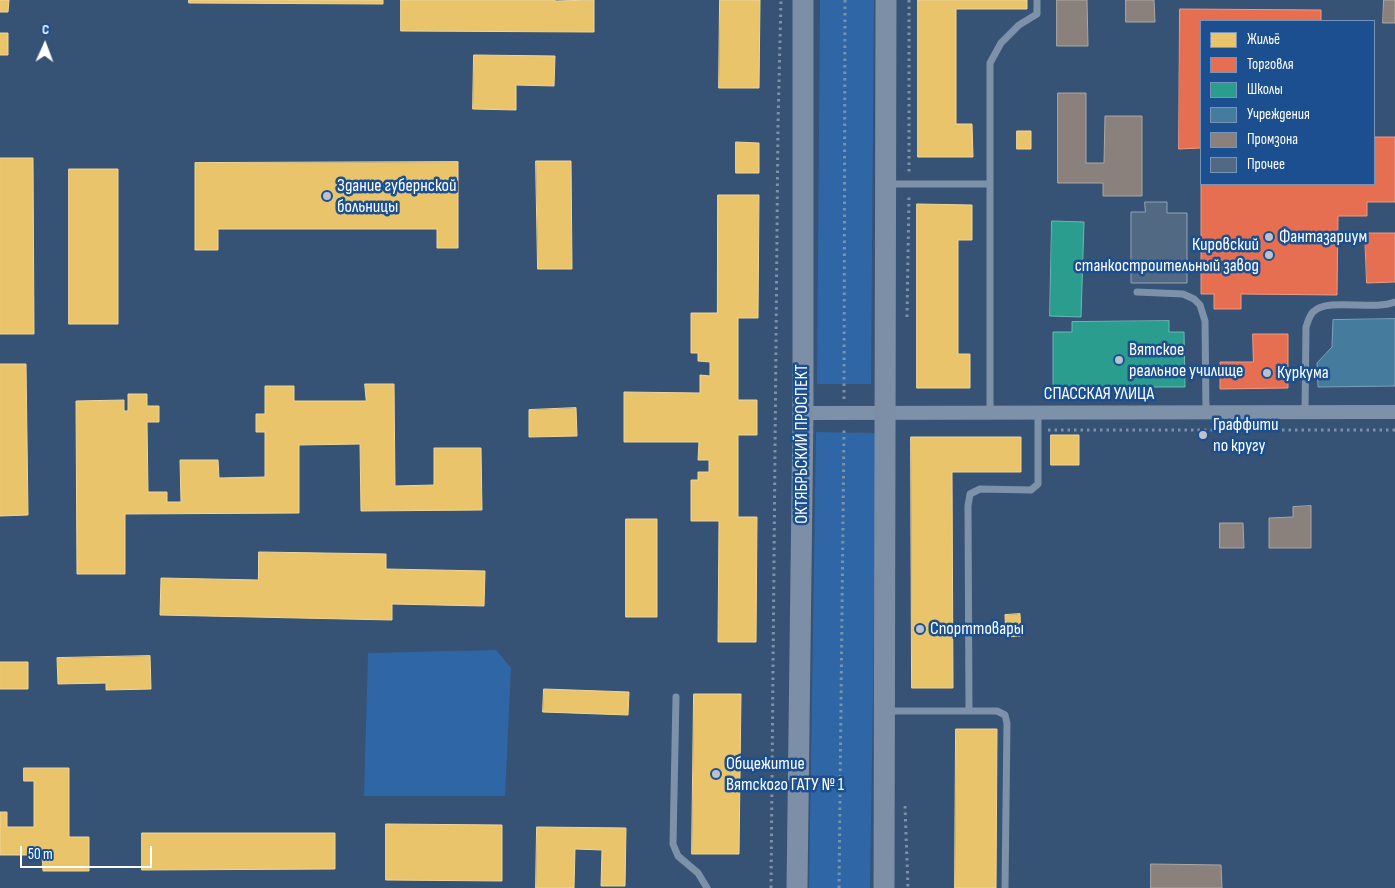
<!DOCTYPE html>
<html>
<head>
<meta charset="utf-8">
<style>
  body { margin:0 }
  #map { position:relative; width:1395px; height:888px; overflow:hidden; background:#365274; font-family:"Sofia Sans Condensed",sans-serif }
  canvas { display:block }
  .legend { position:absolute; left:1200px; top:20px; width:175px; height:165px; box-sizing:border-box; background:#1b4f8f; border:1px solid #7695bc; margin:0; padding:6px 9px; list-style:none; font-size:15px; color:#fff }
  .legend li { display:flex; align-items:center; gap:10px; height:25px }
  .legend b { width:25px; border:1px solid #7695bc }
  .north { position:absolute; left:20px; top:20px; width:50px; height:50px; -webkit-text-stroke:4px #1b4f8f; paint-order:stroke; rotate:2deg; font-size:14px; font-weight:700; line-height:20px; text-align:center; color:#fff }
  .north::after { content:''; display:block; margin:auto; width:18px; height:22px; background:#fff; clip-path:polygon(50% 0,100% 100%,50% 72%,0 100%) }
  .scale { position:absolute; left:20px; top:846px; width:132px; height:22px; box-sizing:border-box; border:2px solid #fff; border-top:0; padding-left:6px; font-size:15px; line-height:18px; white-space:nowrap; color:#fff; -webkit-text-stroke:4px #1b4f8f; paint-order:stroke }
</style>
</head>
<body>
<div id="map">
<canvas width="1395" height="888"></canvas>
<ul class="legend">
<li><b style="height:14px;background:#e9c46a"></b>Жильё</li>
<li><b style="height:14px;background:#e76f51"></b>Торговля</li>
<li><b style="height:14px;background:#2a9d8f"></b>Школы</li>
<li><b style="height:14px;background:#457b9d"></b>Учреждения</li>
<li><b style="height:14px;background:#8a817c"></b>Промзона</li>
<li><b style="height:14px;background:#526984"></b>Прочее</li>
</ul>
<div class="north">С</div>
<div class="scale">50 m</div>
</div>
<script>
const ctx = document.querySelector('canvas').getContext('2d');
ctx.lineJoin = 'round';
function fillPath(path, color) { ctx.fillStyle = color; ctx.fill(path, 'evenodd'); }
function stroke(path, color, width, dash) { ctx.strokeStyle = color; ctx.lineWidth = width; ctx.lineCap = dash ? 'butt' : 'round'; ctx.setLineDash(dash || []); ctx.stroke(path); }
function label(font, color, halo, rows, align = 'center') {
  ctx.font = font + ' "Sofia Sans Condensed",sans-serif'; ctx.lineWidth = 5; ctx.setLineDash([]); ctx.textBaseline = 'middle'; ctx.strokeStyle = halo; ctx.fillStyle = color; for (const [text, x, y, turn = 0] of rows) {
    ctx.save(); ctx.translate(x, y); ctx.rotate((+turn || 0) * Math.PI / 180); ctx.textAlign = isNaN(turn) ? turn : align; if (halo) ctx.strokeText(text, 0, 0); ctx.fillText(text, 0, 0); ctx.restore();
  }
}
fillPath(new Path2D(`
  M820,0H874L871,384H817Z
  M816,432L877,433L870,888H809Z
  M496,650L511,668L505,796H364L368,653Z`), '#2f66a5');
const homes = new Path2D(`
  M0,0H9L8,12H0Z
  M189,0H383V4L189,3Z
  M401,0H555V1L594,0V32L401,31Z
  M720,0H760L759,88H719Z
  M918,0H1027V9H956V124H972L973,157H918Z
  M0,33H8V55H0Z
  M474,55L555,56L554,86L516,85V110L473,109Z
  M1017,131H1031V149H1017Z
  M736,142L759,143V173H736Z
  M0,158H33L34,334H0Z
  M536,161H571L572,269H538Z
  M458,162V248H437V229H218V250H195V163Z
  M69,169H118V324H69Z
  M718,195H759L758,318H738V400H757V435H738V517H757L756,642H718L719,521H691V480H698V472H709V460H698L699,442H624V392L700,393V375L710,376V362L698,361V353H691V313H717Z
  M917,204L972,205V240H958V354H970V388H917Z
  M0,364H26L28,515L0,516Z
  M365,384H394L395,486L434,485V448H481L482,510L361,511L360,444L299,445V513L125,514V574H77L76,401L124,400V411H128V394H147V406H159V422H147L148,492H167V502H181L180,460H218L219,478L265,477V432H256V414H265V386H294V401H366Z
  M576,408L577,436L529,437V410Z
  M1051,435H1079V465H1051Z
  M911,437H1021V472H952L953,688H912Z
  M626,519H657V617H626Z
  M259,552L386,554V569L485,571L484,606L392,604V620L160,615L161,578L258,580Z
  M1020,614L1021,636L1006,637L1005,615Z
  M150,656L151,689L106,690V683L58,684L57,658Z
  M0,662H28V689H0Z
  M544,689L629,692L628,715L543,712Z
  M694,694H741L739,854H692Z
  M956,729H997L996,888H955Z
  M24,768H69V837H89V871H43L42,855H0V812H7V827H34V781H24Z
  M386,824L502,825V881L386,880Z
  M537,827L626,828L625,886H601L602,850L575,849L574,888H536Z
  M142,833H335V869L142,870Z`);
fillPath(homes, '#e9c46a');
stroke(homes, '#f0d697', 1);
const shops = new Path2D(`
  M1180,9L1321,10V21H1201V148L1179,149Z
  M1374,137H1395V202H1367V216H1338L1337,295L1241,294V309H1214V294H1201V184H1374Z
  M1365,233H1395V282L1367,283Z
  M1253,334H1288V388L1220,389V362H1253Z`);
fillPath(shops, '#e76f51');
stroke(shops, '#ee9a85', 1);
const schools = new Path2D(`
  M1052,221L1084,222L1081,317L1050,316Z
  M1169,321V332H1184L1185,387H1053V332H1072V322Z`);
fillPath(schools, '#2a9d8f');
stroke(schools, '#6abab1', 1);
const public = new Path2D(`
  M1395,319V386L1318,387L1317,363L1332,347L1333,320Z`);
fillPath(public, '#457b9d');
stroke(public, '#7da3ba', 1);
const industry = new Path2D(`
  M1057,0H1087L1088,46H1057Z
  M1126,0H1154L1155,22H1126Z
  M1384,0H1395V23H1383Z
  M1058,93H1086V163H1104L1105,116H1142V196H1103V183H1058Z
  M1311,506V548H1269V518L1293,517V507Z
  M1220,523H1243L1244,548H1220Z
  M1151,864L1221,865L1222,888H1151Z`);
fillPath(industry, '#8a817c');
stroke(industry, '#ada7a3', 1);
const building = new Path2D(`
  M1145,202H1167V213H1187V283H1131V212H1145Z`);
fillPath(building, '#526984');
stroke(building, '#92a2b6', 1);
stroke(new Path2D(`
  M909,0V174
  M907,317L909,195
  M844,399L845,0
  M1048,430H1395
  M905,806L908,888
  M771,888L778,124L781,0
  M839,888L844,428`), '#7d92a8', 3, [2.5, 4]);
stroke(new Path2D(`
  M889,184H990V413
  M990,184V63L1001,43L1019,25L1037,14V0
  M1137,292L1183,294L1194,299L1200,305L1205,321L1206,412
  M1305,412L1306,327C1308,322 1309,316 1313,312C1328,297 1373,311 1395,302
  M676,697L673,844L678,856L698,873L707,888
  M887,711H997L1005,715L1007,723L1005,888
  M969,711L968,506L970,494L980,489L1031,490L1038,484V412`), '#7d92a8', 7);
stroke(new Path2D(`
  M803,413L1395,412`), '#7d92a8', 14);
stroke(new Path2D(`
  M797,888L803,413V0
  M884,888L886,0`), '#7d8ea7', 21);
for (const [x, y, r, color] of [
  [327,196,5,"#b9c2ce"],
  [1269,237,5,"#b9c2ce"],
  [1269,255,5,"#b9c2ce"],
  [1119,360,5,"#b9c2ce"],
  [1267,373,5,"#b9c2ce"],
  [1203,435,5,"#b9c2ce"],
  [920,629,5,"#b9c2ce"],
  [716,774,5,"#b9c2ce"]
]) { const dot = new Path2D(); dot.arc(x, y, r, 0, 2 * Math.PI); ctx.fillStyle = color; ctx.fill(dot); stroke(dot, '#1b4f8f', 2); }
label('18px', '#fff', '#1b4f8f', [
  ["Здание губернской",337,186],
  ["больницы",337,207],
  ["Фантазариум",1279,237],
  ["Кировский",1259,245,"right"],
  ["станкостроительный завод",1259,266,"right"],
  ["Вятское",1129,350],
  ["реальное училище",1129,371],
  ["Куркума",1277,373],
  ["Граффити",1213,425],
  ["по кругу",1213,446],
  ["Спорттовары",930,629],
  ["Общежитие",726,764],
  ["Вятского ГАТУ № 1",726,785]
], 'left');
label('18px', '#fff', '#1b4f8f', [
  ["СПАССКАЯ УЛИЦА",1099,394],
  ["ОКТЯБРЬСКИЙ ПРОСПЕКТ",802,444,-90]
]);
</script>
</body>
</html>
